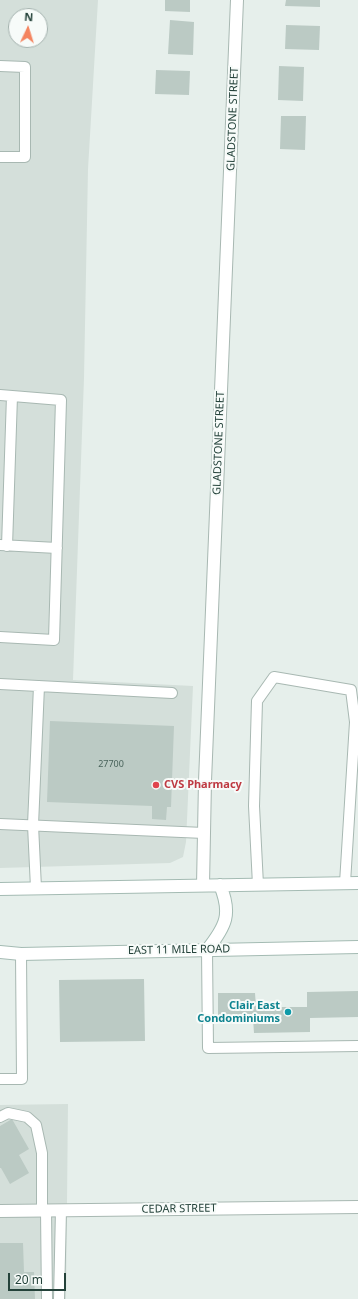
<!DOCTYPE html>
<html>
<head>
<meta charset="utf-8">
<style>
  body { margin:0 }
  #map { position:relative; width:358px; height:1299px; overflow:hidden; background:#e6efeb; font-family:"Noto Sans",sans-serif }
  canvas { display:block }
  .north { position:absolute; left:8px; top:8px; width:40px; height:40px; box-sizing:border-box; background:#f7fbf9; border:1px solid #a3b1ad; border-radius:50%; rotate:4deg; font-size:11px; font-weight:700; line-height:16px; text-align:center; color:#24423a }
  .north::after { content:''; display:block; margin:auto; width:14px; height:18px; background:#f4845f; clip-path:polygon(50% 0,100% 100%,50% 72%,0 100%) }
  .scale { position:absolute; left:8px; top:1273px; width:58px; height:18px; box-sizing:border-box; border:2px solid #24423a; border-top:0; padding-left:5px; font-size:12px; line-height:14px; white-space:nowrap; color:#24423a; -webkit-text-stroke:3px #f7fbf9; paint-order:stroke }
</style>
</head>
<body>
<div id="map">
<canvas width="358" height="1299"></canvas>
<div class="north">N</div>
<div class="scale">20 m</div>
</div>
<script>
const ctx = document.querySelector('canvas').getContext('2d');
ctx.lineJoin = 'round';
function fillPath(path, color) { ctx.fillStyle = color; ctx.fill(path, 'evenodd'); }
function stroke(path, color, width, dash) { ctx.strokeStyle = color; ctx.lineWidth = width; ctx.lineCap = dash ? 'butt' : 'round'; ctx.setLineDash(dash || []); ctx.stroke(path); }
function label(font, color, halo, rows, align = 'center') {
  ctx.font = font + ' "Noto Sans",sans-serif'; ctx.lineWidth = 4; ctx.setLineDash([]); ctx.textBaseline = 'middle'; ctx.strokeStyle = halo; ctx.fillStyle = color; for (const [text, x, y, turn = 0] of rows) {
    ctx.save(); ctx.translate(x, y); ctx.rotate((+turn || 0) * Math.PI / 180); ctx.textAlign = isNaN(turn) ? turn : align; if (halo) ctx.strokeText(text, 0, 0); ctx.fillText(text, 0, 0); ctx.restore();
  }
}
fillPath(new Path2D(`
  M0,0H98L88,169L84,378L73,680L193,686L186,842L183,857L170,863L0,868ZM16,16H40V40H16Z
  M68,1104L66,1299H0V1105Z`), '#d4dfda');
fillPath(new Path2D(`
  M165,0H190V12L165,11Z
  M286,0H320V7L285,6Z
  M170,20L194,22L193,55L168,54Z
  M286,25L320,26L319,50L285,49Z
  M279,66L304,67L303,101L278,100Z
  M156,70L190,71L189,95L155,94Z
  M281,116H306L305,150L280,149Z
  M50,721L174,726L171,807H167L166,820L152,819V806L47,802Z
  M144,979L145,1041L60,1042L59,980Z
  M358,991V1017L310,1018V1032L254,1033L253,1018L218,1019V993H255L256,1007H307V992Z
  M12,1119L29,1149L19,1155L29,1173L10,1184L1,1168H0V1126Z
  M0,1243H23L24,1272H34L35,1299H0Z`), '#bbcac4');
const service = new Path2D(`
  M0,66L25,67V157H0
  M0,395L61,400L54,640L0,637
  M0,545L57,548
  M7,546L12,396
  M0,684L172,693
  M0,824L204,833
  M258,885L254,806L257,701L274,677L351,690L355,722L345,883
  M36,888L33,825L39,686
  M207,950L208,1048L358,1046
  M0,1079H22L21,954
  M0,1117L8,1113L27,1117L36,1125L42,1153V1210
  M46,1210L47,1299
  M59,1299L61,1210`);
const minor = new Path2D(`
  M203,885L205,781L237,0
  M0,1211L358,1207`);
const secondary = new Path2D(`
  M0,889L358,883
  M207,950C226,926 232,914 220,885
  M0,952L21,954L358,947`);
stroke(service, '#a8b8b2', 12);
stroke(minor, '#a8b8b2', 14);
stroke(secondary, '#a4bbb3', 14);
stroke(service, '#fff', 10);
stroke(minor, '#fff', 12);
stroke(secondary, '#fff', 12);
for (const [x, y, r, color] of [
  [156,785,4,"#e0444e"],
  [288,1012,4,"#0f9aa8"]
]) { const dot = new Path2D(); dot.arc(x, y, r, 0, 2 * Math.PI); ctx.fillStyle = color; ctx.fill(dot); stroke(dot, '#f7fbf9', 1.5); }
label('9px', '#4a645c', null, [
  ["27700",111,764]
]);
label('11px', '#24423a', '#f7fbf9', [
  ["GLADSTONE STREET",233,119,-88],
  ["GLADSTONE STREET",219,443,-88],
  ["EAST 11 MILE ROAD",179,950,-1],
  ["CEDAR STREET",179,1209,-1]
]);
label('bold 11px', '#be3a42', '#f7fbf9', [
  ["CVS Pharmacy",164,785]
], 'left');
label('bold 11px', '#0d838f', '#f7fbf9', [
  ["Clair East",280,1006],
  ["Condominiums",280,1019]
], 'right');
</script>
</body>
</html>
